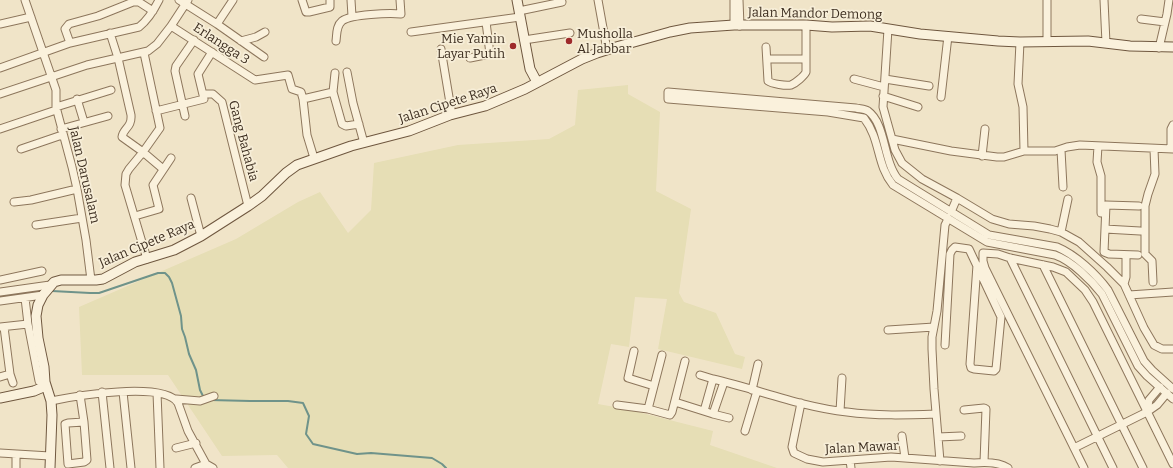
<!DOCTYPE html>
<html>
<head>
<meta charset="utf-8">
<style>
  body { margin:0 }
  canvas { display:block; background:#f0e4c8 }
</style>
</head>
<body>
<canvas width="1173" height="468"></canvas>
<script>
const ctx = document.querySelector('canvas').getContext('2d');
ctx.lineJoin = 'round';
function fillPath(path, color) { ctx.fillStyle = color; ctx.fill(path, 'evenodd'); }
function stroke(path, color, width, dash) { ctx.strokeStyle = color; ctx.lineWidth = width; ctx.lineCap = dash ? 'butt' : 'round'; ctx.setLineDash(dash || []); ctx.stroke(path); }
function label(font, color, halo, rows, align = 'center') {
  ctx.font = font + ' Bitter,serif'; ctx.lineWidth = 3.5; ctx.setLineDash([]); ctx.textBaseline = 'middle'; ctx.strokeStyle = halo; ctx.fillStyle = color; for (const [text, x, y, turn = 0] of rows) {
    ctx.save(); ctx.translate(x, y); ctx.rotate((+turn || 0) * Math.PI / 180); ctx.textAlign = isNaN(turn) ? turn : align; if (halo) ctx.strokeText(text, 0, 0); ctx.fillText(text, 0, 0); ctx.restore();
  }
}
fillPath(new Path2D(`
  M628,85V94L660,112L656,191L691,209L679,293L684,302L716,313L735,354L745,357L742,369L658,349L667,299L635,297L629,347L611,344L598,404L626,409L713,431L710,445L777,468H288L277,455L222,456L168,375H82L79,307L236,239L298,202L320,192L348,233L371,210L374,163L458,145L549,139L575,125L578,90Z`), '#e6deb5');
stroke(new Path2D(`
  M52,291L90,293H99L158,273H165L169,277L172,283L181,316L182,329L185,337L189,354L196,370L200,390L204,398
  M210,400L250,401H288L303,403L309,416L306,434L313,444L357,454L371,453L432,458L442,464L446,468`), '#6f938a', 2);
stroke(new Path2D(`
  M0,297L34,291`), '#a9c4bc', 6);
const street = new Path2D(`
  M25,0L56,90V107L72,167L77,189L86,240L91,280
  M179,0L217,24L264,57
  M302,0L306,12H309L330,7V0
  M351,0L352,16
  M598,0L607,50
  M734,0V25
  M739,0L740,26
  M1047,0V42
  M1104,0L1106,43
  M519,11L562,2
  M1141,19L1165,22
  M0,24L31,17
  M217,24L233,0
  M171,26L255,80L288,75L292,89L301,92L303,99L307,135L314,158
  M888,29L883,107L895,150L902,163L922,179L957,198L992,219L1009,224L1034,226L1050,229L1061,232L1079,242L1107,267L1124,284L1144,328L1154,345L1162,349H1173
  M411,32L520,17
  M110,33L118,58L131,115C132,128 123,128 122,137L143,152L163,169
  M524,40L570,33
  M241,41L256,37L265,32
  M336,41C337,34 336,26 342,21C351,14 390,13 401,14L400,0
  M1020,42L1018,84L1023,107L1024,151
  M70,43L65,29L69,24L98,16L133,2H139L153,11
  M766,47L768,81C772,84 786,86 791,85C796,83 804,76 806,72V25
  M1159,48L1167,14L1169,0
  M441,49L452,115
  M144,53L160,128L143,152L129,169L126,174L125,185L147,259
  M470,58L490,54L486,22
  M767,59H806
  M0,68L70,43L139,27C148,20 154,10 159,0
  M347,72L353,103L364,143
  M335,73L333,92L342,124L346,126L359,124
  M854,79L884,87
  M885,79L929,86
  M0,94L87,65L148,51L157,44L171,26L188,0
  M203,94H213L222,102L248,206
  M883,96L918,107
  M941,97L948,36
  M77,99L84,122
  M303,99L333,92
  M56,107L111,90
  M156,111L204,99L198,74L212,52
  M185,116L175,71L176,66L194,40
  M0,129L56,110
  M61,129L108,116
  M892,139L951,151L997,157H1004L1024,151H1055L1067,147L1080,145L1173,149
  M1098,146L1097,162L1101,176V213
  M21,149L62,135
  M1171,149V129L1173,125
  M1061,150L1063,187
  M982,156L985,129
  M191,198L201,236
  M14,202L31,200L77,189
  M951,212L957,198
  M135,216L159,209L153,185L171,158
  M36,225L82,218
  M1105,229L1140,231
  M1061,232L1068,199
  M1138,255L1109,254L1104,252L1106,205L1139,206
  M1010,258L1113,468
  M1043,265L1143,468
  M0,280L42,271
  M1153,282L1152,261L1145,254V206L1148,194L1155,174L1154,149
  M1124,284L1126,277V255
  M0,292L50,285
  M1129,295L1173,292
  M25,298L28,324L39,381
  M0,301L43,295
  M0,327L28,324
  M4,327L10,374L13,383
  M888,330L934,327
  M945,345L950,254L952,250L955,247L969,249L1001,317L996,369L994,371L974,369L971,368L970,364L977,265
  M634,351L628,378L654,386
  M700,375L713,379
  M0,377L10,374
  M1173,389L1152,370L1144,361L1108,290C1096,274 1076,255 1057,247L989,235L898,179C883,161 886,124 868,111C865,109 860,109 856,108L668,92V99L828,112L864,118C881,140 876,164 893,185L987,242L1055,255C1072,261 1091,280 1102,294L1138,366L1147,376L1173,399
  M752,390L758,364
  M102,392L110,468
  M123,392L131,468
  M157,393L160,468
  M80,395L84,422L87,460L84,462L68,464L65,424L68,423L84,422
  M176,399L200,401L214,396
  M51,401C75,396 164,381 178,403L188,431L206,464L213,468
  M675,402L713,414L724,382
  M801,403L792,447L794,453L807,459L823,462L891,457L974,463C984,462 999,462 1008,468
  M617,405L648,409L670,415L672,412L685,361
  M648,409L662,355
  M964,410L984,408L986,409L984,462
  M704,411L713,379C757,389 801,407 847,412C876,416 907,415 936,414
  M840,411L842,378
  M1147,412L1149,400L1160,387
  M713,414L729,418
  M745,431L757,391
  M902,436L905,458
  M938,437L961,436
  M176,448L196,443
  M1074,448L1147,412L1157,405L1167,393
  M0,453L50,456
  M850,460L851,468
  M940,461L934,389L932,349V337L937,311L945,225L948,219
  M16,468V454
  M195,468L206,464
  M1084,468L985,268L983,261V253L998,254L1010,258L1053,267L1066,272L1085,290L1093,302L1173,464`);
const secondary = new Path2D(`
  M517,0L530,69L537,82
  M45,382L51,401L52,415L50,468
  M0,398L34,391L41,388L45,382L44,367L38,338L36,316L38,305L43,295L54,282L61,280H96L103,279L135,262L174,250L201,236L248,206L262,196L286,173L297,165L351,146L409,131L450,115L485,106L525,89L582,59L597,53L616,47L670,32L690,28L734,25H806L832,27L870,26L920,34L998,41L1020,42L1088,41L1130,46L1173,47`);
stroke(street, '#8d765c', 9);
stroke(secondary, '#6f573f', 11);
stroke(street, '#faf1dc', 7);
stroke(secondary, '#faf1dc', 9);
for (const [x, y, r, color] of [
  [569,41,4,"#9e2a2b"],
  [513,46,4,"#9e2a2b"]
]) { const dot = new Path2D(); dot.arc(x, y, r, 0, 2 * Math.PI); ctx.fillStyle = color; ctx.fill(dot); stroke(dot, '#f7eed8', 1.5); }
label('13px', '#3d2e20', '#f7eed8', [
  ["Jalan Mandor Demong",815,14,1],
  ["Erlangga 3",221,44,33],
  ["Jalan Cipete Raya",448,104,-18],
  ["Gang Bahabia",243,141,75],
  ["Jalan Darusalam",84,175,77],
  ["Jalan Cipete Raya",147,244,-23],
  ["Jalan Mawar",862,448,-3]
]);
label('13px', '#3d2e20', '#f7eed8', [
  ["Musholla",577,34],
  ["Al Jabbar",577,49],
  ["Mie Yamin",505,39,"right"],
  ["Layar Putih",505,54,"right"]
], 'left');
</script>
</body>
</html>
